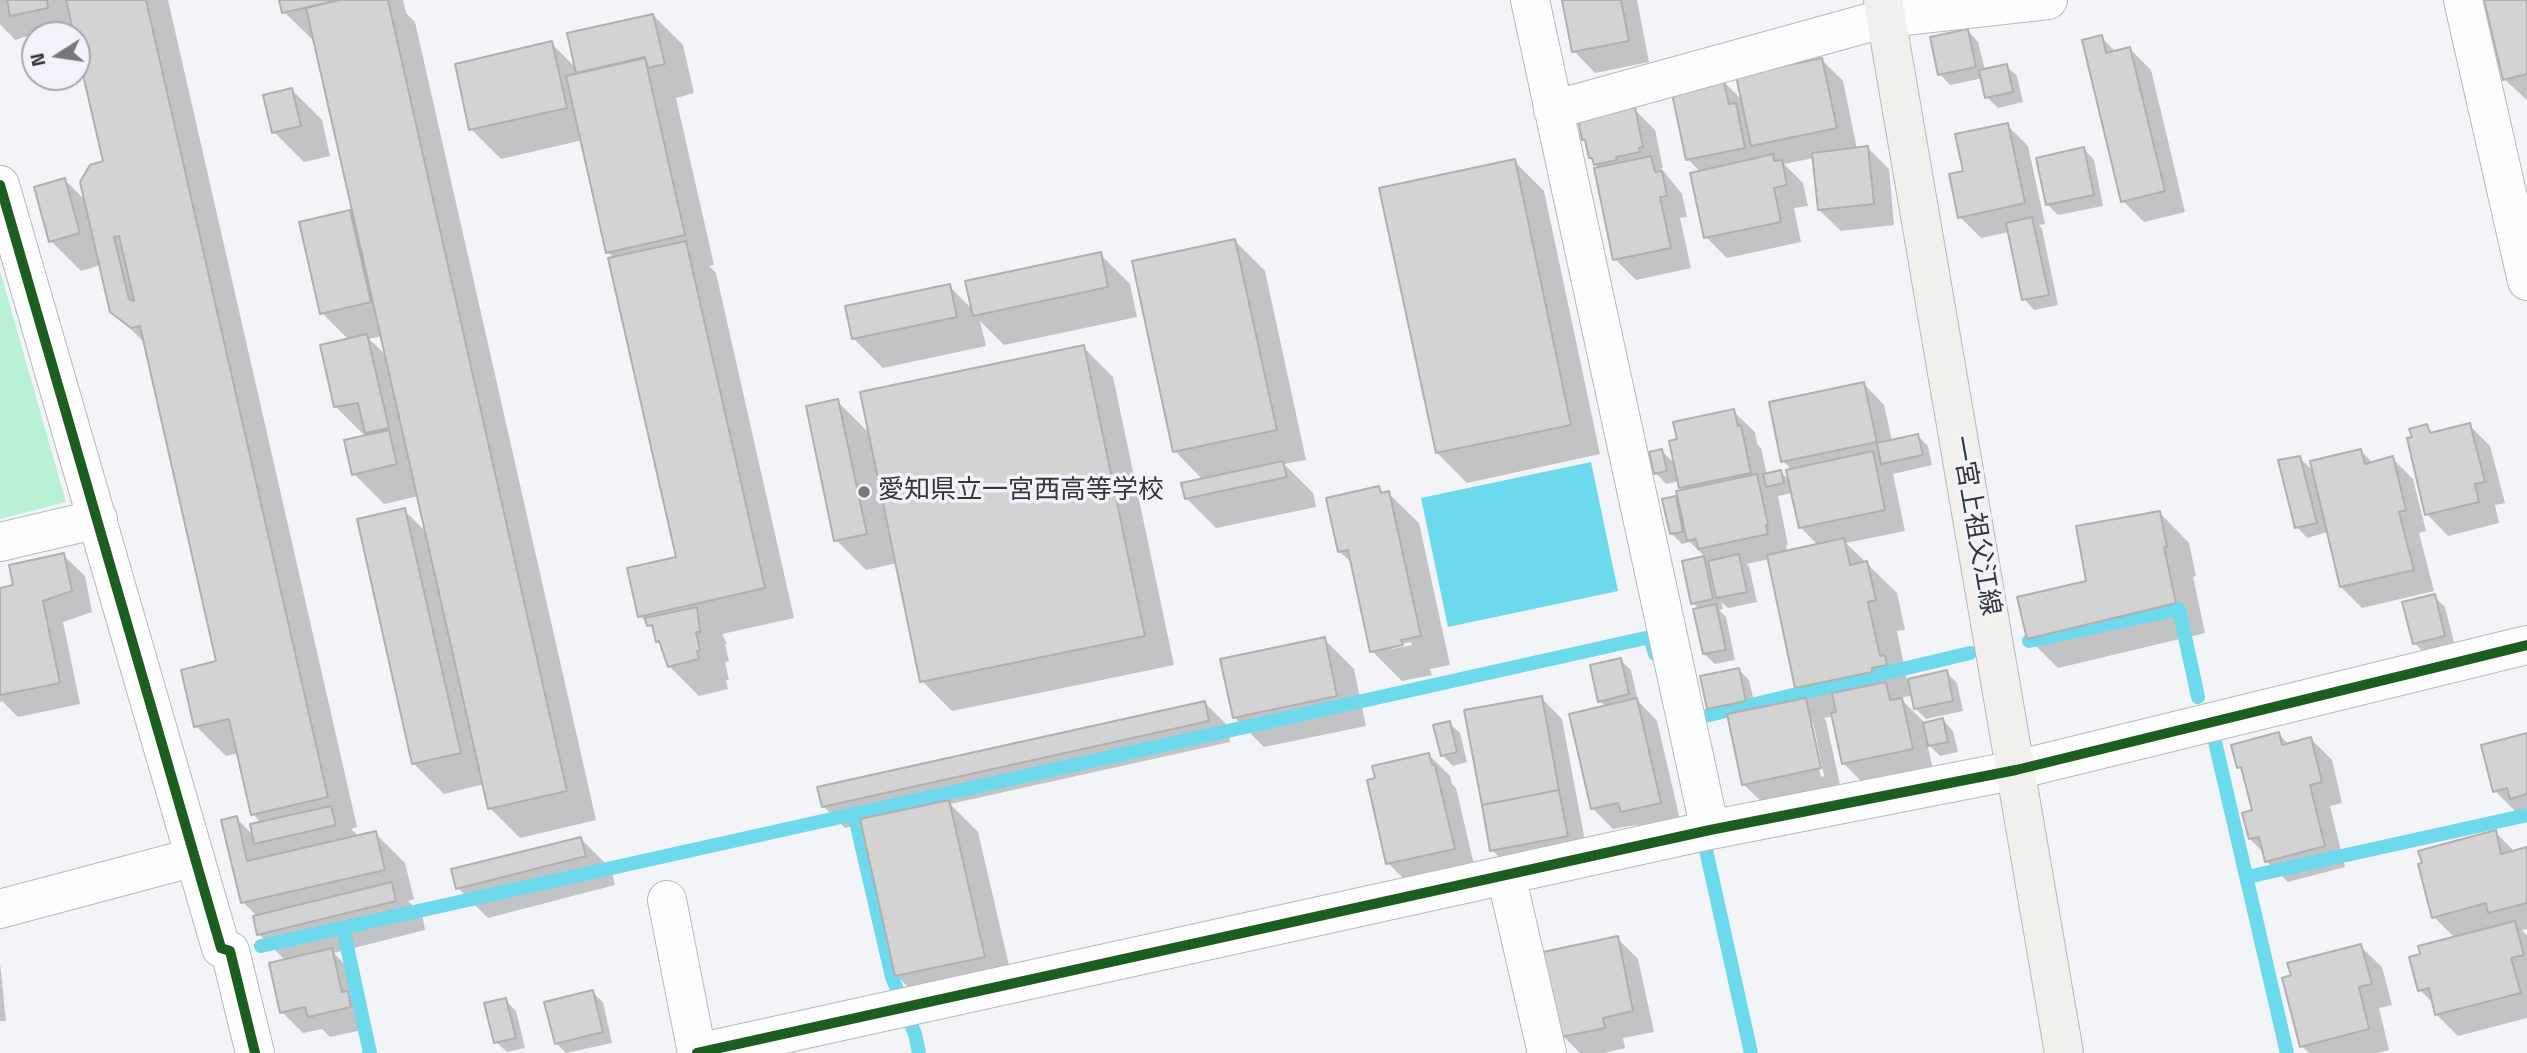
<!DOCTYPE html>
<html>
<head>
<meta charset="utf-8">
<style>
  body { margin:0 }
  #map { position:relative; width:2527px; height:1053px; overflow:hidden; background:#f2f4f7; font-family:"Titillium Web",sans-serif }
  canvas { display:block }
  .north { position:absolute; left:21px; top:21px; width:70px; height:70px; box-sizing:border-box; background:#eff3fa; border:2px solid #a4a7ac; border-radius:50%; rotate:258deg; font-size:19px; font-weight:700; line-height:28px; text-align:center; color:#343638 }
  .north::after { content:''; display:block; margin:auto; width:24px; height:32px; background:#76787b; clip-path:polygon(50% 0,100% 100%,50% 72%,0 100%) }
</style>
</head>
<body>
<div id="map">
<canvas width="2527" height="1053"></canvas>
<div class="north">N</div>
</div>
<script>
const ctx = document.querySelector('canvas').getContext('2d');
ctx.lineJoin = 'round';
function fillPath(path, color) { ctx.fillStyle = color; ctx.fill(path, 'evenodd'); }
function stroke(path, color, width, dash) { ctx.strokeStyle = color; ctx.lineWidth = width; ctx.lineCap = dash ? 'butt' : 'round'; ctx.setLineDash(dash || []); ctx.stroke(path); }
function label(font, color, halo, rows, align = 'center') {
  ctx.font = font + ' "Titillium Web","Noto Sans JP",sans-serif'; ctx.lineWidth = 7; ctx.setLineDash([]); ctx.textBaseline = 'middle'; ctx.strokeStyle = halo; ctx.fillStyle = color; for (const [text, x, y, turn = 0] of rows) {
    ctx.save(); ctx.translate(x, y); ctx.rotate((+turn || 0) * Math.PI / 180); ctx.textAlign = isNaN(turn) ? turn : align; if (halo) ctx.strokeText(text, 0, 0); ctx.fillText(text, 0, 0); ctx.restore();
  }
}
fillPath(new Path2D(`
  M0,271L66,502L0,519Z`), '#b9f1d7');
fillPath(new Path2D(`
  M1591,462L1618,591L1448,627L1421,498Z`), '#6cd9ec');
fillPath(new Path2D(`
  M0,0H168L357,827L351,829L359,836L375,833L405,863L414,899L408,901L422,914L425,930L334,953L352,972L360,1006L368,1014L371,1028L330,1037L322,1029L303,1033L282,1012L286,961L259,934L258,917L243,902L236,818L254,836L262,824L253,814L239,753L226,756L196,726L218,663L146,344L112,311L101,265L81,271L51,241L65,180L86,201L105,163L77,35H35V39L31,35L15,40L0,24Z
  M281,0H403L406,13L415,22L596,820L520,838L490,808L484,784L444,794L414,764L404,510L427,533L419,496L384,504L354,474L366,437L336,407L349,340L322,313L301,224L354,211L315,42L284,12ZM382,336L387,356L369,339Z
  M1564,0H1637L1649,62L1595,73L1574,51Z
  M2486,0H2527V100L2504,79Z
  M653,15L683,45L694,93L676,98L714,265L709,266L716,273L794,618L722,634L727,644H725L729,661L725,662L729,680H726L728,689L699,696L669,666L656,632L640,616L678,558L615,259L608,252L583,140L501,159L471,129L551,43L577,69Z
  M1968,31L1978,42L1985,70L2006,66L2017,76L2023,102L1998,108L1987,97L1983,78L1950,85L1940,74Z
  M2101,37L2116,52L2130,49L2151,70L2185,212L2144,222L2123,201Z
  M1822,60L1843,81L1857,149L1868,148L1889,169L1894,225L1841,231L1819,210L1814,158L1784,164L1803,183L1808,206L1794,208L1801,242L1727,258L1706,237L1700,172L1688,159L1722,80L1743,101Z
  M292,90L322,120L330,156L304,162L274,132Z
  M1634,109L1655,130L1663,168H1661L1682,194L1687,217L1680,218L1691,268L1636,280L1615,259L1600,169L1591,158L1588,143L1584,139Z
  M2007,125L2028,146L2045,224L2039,225L2042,229L2058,305L2034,310L2024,299L2009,232L1981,238L1960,217Z
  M2084,149L2094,160L2103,206L2058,215L2048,205Z
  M1514,161L1544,191L1600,454L1467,483L1437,453Z
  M1235,241L1265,271L1306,460L1284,464L1313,493L1316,507L1216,528L1186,498L1203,480L1175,451Z
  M1100,254L1130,284L1137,317L1004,345L980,321L986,346L883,368L853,338L949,286L973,310Z
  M1083,347L1113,377L1174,665L952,711L922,681L897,563L866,570L836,540L837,401L870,434Z
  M1863,383L1884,405L1892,441L1918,436L1928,446L1932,465L1893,474L1905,531L1846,543L1897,593L1905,630L1897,631L1907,680L1946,672L1957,683L1963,711L1926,719L1916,709L1913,695L1900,698L1923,721V724L1943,720L1953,731L1958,752L1940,756L1927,743L1933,769L1864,784L1843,763L1833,716L1824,718L1826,721L1841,789L1765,805L1743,784L1729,717L1719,719L1709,708L1739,670L1749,680L1756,710L1808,699L1797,687L1769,559L1746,564L1749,566L1757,602L1728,608L1721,602L1723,609L1719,610L1726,617L1735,660L1715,664L1704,654L1700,610L1693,603L1684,562L1706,558L1690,542L1682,544L1672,534L1675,498L1680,503L1685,491L1680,481L1666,484L1656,473L1662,451L1677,466L1733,411L1755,432L1757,444L1761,448L1767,475L1781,472L1791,482L1792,470L1783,461ZM1793,493L1800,527L1818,545L1787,552L1786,545H1788L1778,496ZM1809,722H1813L1824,776L1821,777Z
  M2469,425L2490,446L2505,503L2495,505L2499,523L2448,536L2427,514L2426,426L2434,434Z
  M2361,451L2373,463L2392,458L2413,479L2426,531L2419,533L2434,591L2362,608L2341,587L2328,532L2307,538L2297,527L2300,458L2314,472Z
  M1379,488L1384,494L1388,493L1419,523L1450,665L1430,669L1432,675L1402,681L1372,651L1353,564L1339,551ZM1411,642L1412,645L1392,649V646Z
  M2159,512L2189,543L2196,576L2193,577L2205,633L2058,668L2028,638Z
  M63,555L85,576L92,612L63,622L80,704L18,717L2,701L0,702V589L15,586Z
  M2434,596L2445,607L2455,646L2425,653L2414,643Z
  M1324,639L1354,669L1366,726L1264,747L1234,717Z
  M1620,660L1631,670L1638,701L1657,721L1681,824L1644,832L1636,825L1613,829L1592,808L1606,707L1600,701Z
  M1541,698L1562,719L1588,857L1513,871L1492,850Z
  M1205,703L1226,724L1230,742L950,804L978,832L1014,987L926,1005L896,975L863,824L845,828L824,807Z
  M1449,723L1460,733L1467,762L1453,766L1442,755Z
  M2279,734L2289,745L2311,739L2332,760L2342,803L2330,806L2345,867L2288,882L2266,861L2264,853L2250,839L2254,811L2245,773L2238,767Z
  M2527,735V813L2524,810L2516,812L2495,791Z
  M1429,755L1450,776L1452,784L1456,788L1475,869L1409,884L1388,863Z
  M2495,832L2515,852L2527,849V929L2522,930L2527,936V1018L2458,1036L2437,1015L2435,1005L2420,990L2455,938L2434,917Z
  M581,839L611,869L615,885L488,918L458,888Z
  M1617,938L1638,959L1654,1032L1623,1038L1625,1048L1604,1053H1580L1563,1036Z
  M2360,946L2382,967L2392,1005L2379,1008L2389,1050L2377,1053H2309L2302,1046Z
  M0,963L6,1021H0Z
  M592,992L603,1002L612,1043L566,1053L556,1043Z
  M505,1000L516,1011L525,1048L507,1052L496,1042Z`), '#0003');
stroke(new Path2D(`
  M2029,641L2179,609L2198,697
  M1709,715L1970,653
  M2213,733L2287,1053
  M854,813L892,977L915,1034L919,1053
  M1702,832L1751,1053
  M2247,877L2527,815
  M343,928L370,1053
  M261,946L1650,637L1655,654`), '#6cd9ec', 14);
const building = new Path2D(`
  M7,0H47L48,8L10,16Z
  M66,0H146L328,797L251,815L229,719L194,727L181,670L216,661L140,326L131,328L110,312L80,182L90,165L103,161L77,49V35H74ZM119,236L134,301L129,299L114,237Z
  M279,0H339L282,13Z
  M340,0H388L567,791L488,809L306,8Z
  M1562,0H1621L1629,41L1572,52Z
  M2484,0H2527V74L2503,80Z
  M653,14L665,64L648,68L645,57L576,73L567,33Z
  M1968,29L1976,67L1938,75L1930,37Z
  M2102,35L2106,53L2130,47L2165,191L2121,202L2082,40Z
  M552,41L567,108L469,130L455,64Z
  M645,58L685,235L606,253L566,76Z
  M1822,58L1837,128L1751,146L1736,76Z
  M2007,64L2013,92L1985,98L1979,70Z
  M1723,78L1729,104L1736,103L1745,148L1686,160L1671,89Z
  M292,88L301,126L272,133L263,95Z
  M1635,107L1643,147L1639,148L1640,152L1616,157L1617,160L1594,165L1592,158H1589L1585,140H1582L1578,119Z
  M2008,123L2025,203L1958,218L1949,174L1963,171L1955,134Z
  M1868,146L1874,204L1818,210L1812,153Z
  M2084,147L2094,195L2046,205L2036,158Z
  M1773,154L1774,161L1782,160L1787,185L1774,188L1781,222L1704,238L1690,173Z
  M1651,156L1655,172L1662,171L1667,196L1660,197L1671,248L1613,260L1594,168Z
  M1515,159L1571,425L1436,453L1379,188Z
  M65,178L80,233L49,242L34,187Z
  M350,210L371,302L320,314L299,222Z
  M2032,217L2049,295L2022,300L2006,223Z
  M1235,239L1277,430L1173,452L1132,261Z
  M686,241L765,588L638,617L627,568L676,557L608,258Z
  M1101,252L1108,287L973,316L965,281Z
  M950,284L957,317L852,339L845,306Z
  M367,334L389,428L365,433L358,403L334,407L320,345Z
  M1084,345L1145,636L920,682L860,392Z
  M1864,382L1877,442L1781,462L1769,402Z
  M838,399L867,534L834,541L806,406Z
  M1734,409L1738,426L1741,425L1751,473L1679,488L1669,441L1677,439L1673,422Z
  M2470,423L2485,482L2475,484L2479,502L2425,515L2407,438L2412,437L2409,429L2427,424L2430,433Z
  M389,430L397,464L352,475L344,440Z
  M1918,434L1923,455L1881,464L1877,443Z
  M1662,449L1667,471L1654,474L1649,452Z
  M2361,449L2365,464L2393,456L2406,510L2399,512L2414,570L2340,587L2310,461Z
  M1873,451L1885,510L1799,528L1786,470Z
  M2300,456L2317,523L2295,528L2278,460Z
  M1283,461L1287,477L1185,499L1181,483Z
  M1781,470L1784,483L1766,487L1763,474Z
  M1757,474L1768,524L1766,525L1768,534L1698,549L1696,539L1687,541L1676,491Z
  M1379,486L1381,493L1389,491L1421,636L1401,640L1403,645L1370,652L1348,550L1338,552L1326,498Z
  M1676,496L1683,532L1670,534L1662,499Z
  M405,508L461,753L412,764L357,519Z
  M2160,511L2167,547H2164L2176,603L2027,639L2017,597L2086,581L2076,526Z
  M1844,538L1850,565L1867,561L1876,600L1868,602L1880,656L1885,655L1887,665L1872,668V672L1795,688L1767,555Z
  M64,553L72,591L43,601L60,683L0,695V588L13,585L9,565Z
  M1739,554L1747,592L1716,598L1708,561Z
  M1704,556L1713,599L1691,604L1682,561Z
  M2435,594L2445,636L2413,644L2402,602Z
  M1716,604L1726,650L1703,654L1693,609Z
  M697,607L700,632H696L700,650L697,651L699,659L668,667L659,641L656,642L652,625L647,626L645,618Z
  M1325,637L1337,696L1233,718L1220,659Z
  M1621,658L1629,694L1598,702L1590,665Z
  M1739,668L1746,701L1707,709L1700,676Z
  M1947,670L1953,701L1914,709L1908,679Z
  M1886,682L1890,700L1902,698L1913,749L1842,764L1831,713L1836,712L1832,693Z
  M1542,696L1559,790L1482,805L1464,710Z
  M1637,698L1661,803L1621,812L1618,803L1591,809L1569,714Z
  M1806,698L1821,768L1742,785L1727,714Z
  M1205,701L1209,721L822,807L817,787Z
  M1943,718L1948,742L1928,746L1923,723Z
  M1450,721L1457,752L1441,756L1433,725Z
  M2279,732L2282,745L2311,737L2322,782L2310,785L2325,846L2265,862L2259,837L2249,839L2242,813L2252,810L2241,767L2237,768L2231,745Z
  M2527,733V794L2510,799L2507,788L2493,792L2481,745Z
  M1429,753L1432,765H1435L1455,849L1386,864L1367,780L1375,778L1372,766Z
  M1559,790L1568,836L1490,851L1482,805Z
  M949,800L985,957L895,976L860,819Z
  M331,806L336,825L254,844L250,824Z
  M237,816L247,861L376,831L385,870L241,903L221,820Z
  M2496,830L2501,854L2527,847V903L2488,913L2486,903L2432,918L2418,864L2422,863L2418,851Z
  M581,837L586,856L456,889L451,869Z
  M392,882L396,901L257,935L253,916Z
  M2515,921L2524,955L2511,958L2521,993L2435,1015L2429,988L2418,991L2409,957L2420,954L2418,946Z
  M1618,936L1633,1011L1603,1018L1605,1028L1561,1037L1543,952Z
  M2361,944L2372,984L2359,987L2369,1029L2300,1047L2282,978L2291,975L2287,963Z
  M332,948L342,992L348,991L351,1007L308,1017L305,1007L280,1013L269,963Z
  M593,990L603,1032L555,1044L544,1002Z
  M506,998L516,1038L494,1043L484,1003Z`);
fillPath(building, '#d3d3d3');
stroke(building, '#b1b0b1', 2);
const street = new Path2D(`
  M1530,0L1710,830
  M2463,0L2527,281
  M1553,110L1886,18L2048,0
  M0,185L221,948L230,951L255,1053
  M0,542L98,519
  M1506,875L1547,1053
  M667,900L697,1053
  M0,909L195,857
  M697,1053L1710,830L2016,770L2527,645`);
const secondary = new Path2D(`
  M1883,0L2064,1053`);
stroke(street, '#b7b9bc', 40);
stroke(secondary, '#b7b9bc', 40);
stroke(street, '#fdfdfe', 38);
stroke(secondary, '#f1f0ec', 38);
stroke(new Path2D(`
  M0,185L221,948L230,951L255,1053
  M697,1053L1710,830L2016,770L2527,645`), '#1b5e20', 10);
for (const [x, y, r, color] of [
  [864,492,7,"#76787b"]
]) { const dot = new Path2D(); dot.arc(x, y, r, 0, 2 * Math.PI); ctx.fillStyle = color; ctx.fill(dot); stroke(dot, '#eff3fa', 2.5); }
label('26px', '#343638', '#eff3fa', [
  ["愛知県立一宮西高等学校",878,492]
], 'left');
label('26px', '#343638', '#eff3fa', [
  ["一宮上祖父江線",1974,526,80]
]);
</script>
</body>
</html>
